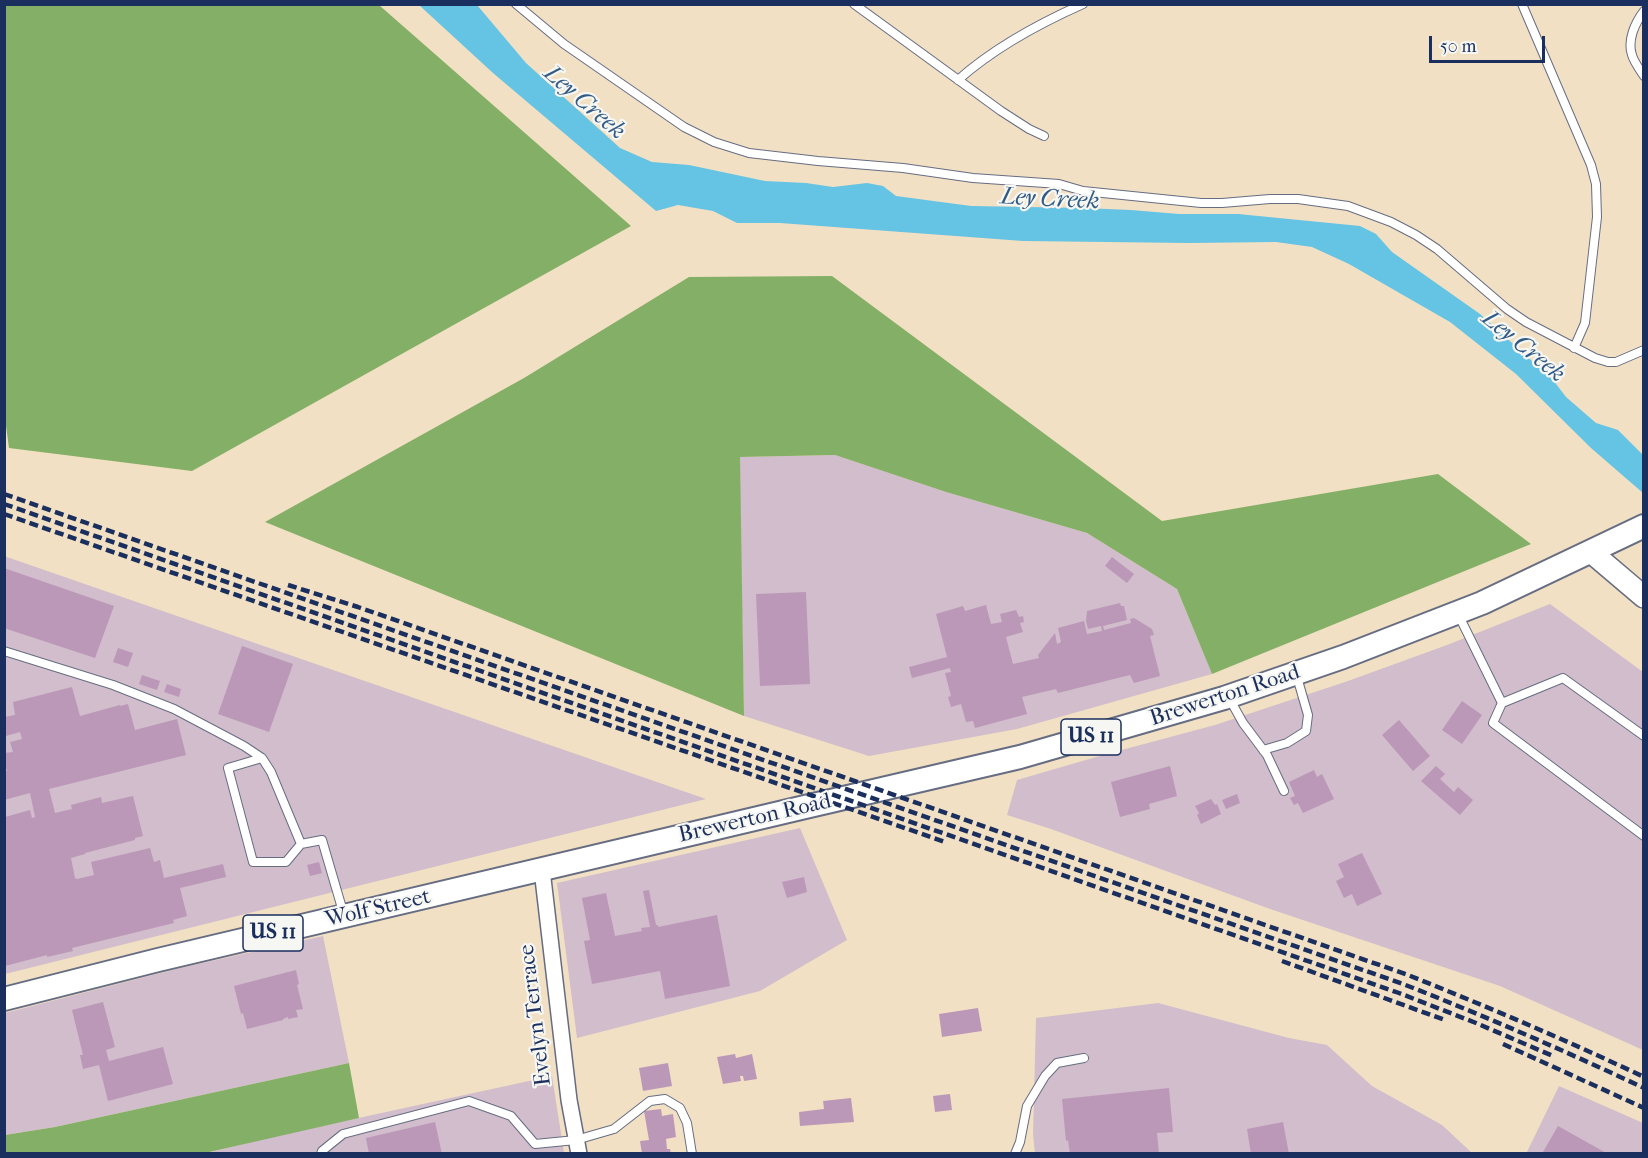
<!DOCTYPE html>
<html>
<head>
<meta charset="utf-8">
<style>
  body { margin:0 }
  #map { position:relative; width:1648px; height:1158px; overflow:hidden; background:#f2e0c4; font-family:"IM FELL French Canon",serif }
  canvas { display:block }
  .frame { position:absolute; inset:0; border:6px solid #1b2f5e; pointer-events:none }
  .scale { position:absolute; left:1429px; top:36px; width:116px; height:27px; box-sizing:border-box; border:3px solid #1b2f5e; border-top:0; padding-left:8px; font-size:18px; line-height:21px; white-space:nowrap; color:#1b2f5e; -webkit-text-stroke:4px #f6f6f2; paint-order:stroke }
</style>
</head>
<body>
<div id="map">
<canvas width="1648" height="1158"></canvas>
<div class="frame"></div>
<div class="scale">50 m</div>
</div>
<script>
const ctx = document.querySelector('canvas').getContext('2d');
ctx.lineJoin = 'round';
function fillPath(path, color) { ctx.fillStyle = color; ctx.fill(path, 'evenodd'); }
function stroke(path, color, width, dash) { ctx.strokeStyle = color; ctx.lineWidth = width; ctx.lineCap = dash ? 'butt' : 'round'; ctx.setLineDash(dash || []); ctx.stroke(path); }
function label(font, color, halo, rows, align = 'center') {
  ctx.font = font + ' "IM FELL French Canon",serif'; ctx.lineWidth = 4.5; ctx.setLineDash([]); ctx.textBaseline = 'middle'; ctx.strokeStyle = halo; ctx.fillStyle = color; for (const [text, x, y, turn = 0] of rows) {
    ctx.save(); ctx.translate(x, y); ctx.rotate((+turn || 0) * Math.PI / 180); ctx.textAlign = isNaN(turn) ? turn : align; if (halo) ctx.strokeText(text, 0, 0); ctx.fillText(text, 0, 0); ctx.restore();
  }
}
fillPath(new Path2D(`
  M835,455L946,492L1087,533L1177,589L1212,674L1017,729L869,756L744,716L739,457Z
  M4,556L229,634L706,799L5,974Z
  M1550,604L1643,672V1050L1500,986L1270,909L1051,829L1007,815L1017,780L1103,755L1215,725L1348,681L1447,645Z
  M800,828L847,940L760,991L577,1038L557,883Z
  M323,936L349,1063L55,1127L5,1135V1013L176,969Z
  M1158,1003L1289,1038L1327,1045L1372,1086L1442,1125L1472,1153L1035,1154L1033,1134L1036,1018Z
  M552,1076L564,1153L203,1154L280,1135Z
  M1559,1086L1643,1123V1153L1526,1154Z`), '#d1bdcb');
fillPath(new Path2D(`
  M4,5H379L631,226L192,471L9,448L4,411Z
  M832,276L1162,521L1438,474L1531,544L1212,674L1177,589L1087,533L946,492L835,455L740,457L744,716L265,522L524,378L689,277Z
  M349,1063L359,1118L205,1153H5V1135L55,1127Z`), '#84af66');
fillPath(new Path2D(`
  M419,5H477L526,63L620,148L652,162L689,165L765,181L806,183L833,187L867,183L883,186L896,196L971,206L1083,208L1131,210L1179,214H1238L1360,226L1376,234L1392,252L1480,314L1553,380L1566,397L1596,423L1618,430L1643,455V493L1591,448L1516,374L1450,322L1349,264L1312,247L1276,242L1189,243L1023,241L780,223H737L713,211L678,205L656,211L493,73Z`), '#65c3e3');
fillPath(new Path2D(`
  M1112,557L1134,574L1127,583L1105,566Z
  M4,568L114,606L95,658L4,628Z
  M806,592L810,684L760,686L756,594Z
  M1120,603L1121,606H1124L1127,620L1103,626L1104,630L1131,623L1130,619L1134,618L1152,629L1154,635L1150,636L1160,676L1134,683L1130,675L1058,693L1056,689L1022,697L1027,714L975,728L973,721L966,722L961,704L951,707L948,697L951,696L945,673L951,672L950,668L912,678L909,667L947,657L936,614L963,606L965,611L986,605L991,624L1002,622L1000,614L1016,610L1019,617L1023,616L1024,622L1020,623L1023,632L1006,637L1013,664L1039,658L1038,655L1055,633L1057,644L1061,642L1058,628L1084,621L1087,634L1102,631L1101,626L1088,629L1086,621L1087,611Z
  M242,646L293,664L269,732L218,714Z
  M118,648L133,653L128,667L113,662Z
  M142,675L160,681L157,690L139,684Z
  M167,684L181,689L179,697L164,692Z
  M72,687L80,716L120,705V706L128,704L135,730L177,719L186,755L49,789L55,813L72,809L71,805L101,797L102,803L133,796L143,836L135,838V840L85,853V854L71,858L75,878L77,879L94,875L91,862L150,848L154,862L160,860L164,878L223,864L226,877L180,888L187,916L173,920L174,923L72,948L73,951L47,957V955L5,966V817L30,810L32,818L35,817L30,793L4,800V772L7,771L4,762V753L13,752L10,742L22,739L20,732L6,736L4,717L15,715L13,702Z
  M1462,701L1482,715L1462,744L1442,730Z
  M1399,720L1430,756L1413,771L1382,735Z
  M1170,766L1177,796L1149,804L1150,809L1120,817L1111,782Z
  M1436,766L1445,774L1440,779L1454,792L1458,787L1473,800L1460,815L1421,781Z
  M1314,770L1317,777L1322,774L1334,799L1303,813L1298,803L1294,805L1290,798L1295,796L1289,782Z
  M1237,794L1240,803L1226,809L1222,800Z
  M1211,799L1215,805L1217,804L1221,814L1201,824L1197,815L1199,813L1195,806Z
  M1362,853L1382,894L1357,906L1352,894L1344,898L1336,881L1344,877L1338,864Z
  M319,862L322,873L310,876L307,865Z
  M804,877L807,892L787,898L782,882Z
  M649,890L656,925H658V927L717,915L730,986L665,999L660,971L592,984L584,941L590,940L582,898L606,893L615,936L642,931L641,928L650,927L643,891Z
  M296,970L299,984L297,985L303,1009L296,1010L298,1017L288,1019V1017L283,1019V1020L247,1029L243,1013L241,1014L234,986Z
  M103,1002L115,1047L106,1050L109,1061L163,1047L173,1084L108,1101L99,1065L83,1069L80,1055H83L72,1010Z
  M978,1008L982,1031L942,1037L939,1014Z
  M735,1054L736,1058L752,1054L757,1079L744,1081L743,1076H740L741,1081L723,1084L717,1057Z
  M668,1063L672,1086L643,1091L639,1068Z
  M1169,1088L1173,1132L1157,1133L1159,1154H1070L1068,1140L1066,1141L1062,1099Z
  M950,1094L952,1110L935,1112L933,1096Z
  M851,1098L854,1122L800,1126L799,1112L824,1109L823,1101Z
  M661,1109L662,1116L673,1114L676,1137L666,1139L667,1149H670L671,1154H642L640,1141L649,1140L644,1111Z
  M435,1122L442,1154H369L366,1138Z
  M1283,1122L1289,1154H1251L1247,1129Z
  M1558,1126L1608,1154L1543,1152Z`), '#bc98b8');
const lane = new Path2D(`
  M516,4L564,44L684,127L714,142L749,153L818,161L903,168L973,178L1059,184L1083,191L1201,203H1222L1270,199H1298L1348,206L1391,222L1416,235L1437,249L1507,309L1526,322L1595,358L1608,362H1616L1644,350
  M854,4L1001,111L1029,129L1044,136
  M1522,4L1591,165L1596,184L1597,217L1585,323L1574,348
  M1644,11C1635,23 1627,40 1632,55C1634,62 1640,70 1644,76
  M958,80C995,47 1038,24 1083,4
  M1459,616L1502,703
  M4,651L113,685L174,709L244,746L262,758L271,772L301,844L322,840L344,915
  M1229,698L1243,723L1267,755L1284,791
  M1644,736L1563,678L1502,703L1493,723L1644,836
  M1263,750L1287,743L1306,731L1308,715L1297,677
  M262,758L228,768L253,862H286L301,844
  M321,1154L322,1151L343,1134L469,1101L511,1116L535,1144L576,1140L614,1129L650,1101L665,1099L680,1108L687,1123L692,1154
  M1015,1154L1020,1142L1027,1106L1045,1076L1057,1063L1084,1058`);
const street = new Path2D(`
  M542,870L569,1100L579,1154`);
const secondary = new Path2D(`
  M1591,552L1644,597`);
const primary = new Path2D(`
  M4,999L158,960L805,807L1020,757L1224,698L1343,657L1482,603L1644,526`);
stroke(lane, '#666d82', 10);
stroke(street, '#666d82', 18);
stroke(secondary, '#666d82', 24);
stroke(primary, '#666d82', 26);
stroke(lane, '#fff', 8);
stroke(street, '#fff', 15);
stroke(secondary, '#fff', 21);
stroke(primary, '#fff', 22);
stroke(new Path2D(`
  M4,494L1403,984C1485,1016 1565,1051 1644,1088
  M4,504L1399,993L1476,1023L1553,1056
  M4,514L945,842
  M288,585L358,607L1408,975C1488,1007 1566,1040 1644,1077
  M1282,961L1445,1020
  M1503,1044L1644,1108`), '#1b2f5e', 4.5, [9, 4.5]);
for (const [x, y, w] of [
  [1091,737,60],
  [273,933,60]
]) { const box = new Path2D(); box.roundRect(x - w / 2, y - 18, w, 36, 4.5); ctx.fillStyle = '#f6f6f2'; ctx.fill(box); stroke(box, '#1b2f5e', 1.5); }
label('bold 21px', '#1b2f5e', null, [
  ["US 11",1091,737],
  ["US 11",273,933]
]);
label('22px', '#1b2f5e', '#f6f6f2', [
  ["Brewerton Road",1225,696,-18],
  ["Brewerton Road",755,819,-13],
  ["Wolf Street",378,909,-13],
  ["Evelyn Terrace",536,1015,-97]
]);
label('italic 24px', '#315b86', '#f6f6f2', [
  ["Ley Creek",584,103,41],
  ["Ley Creek",1050,200,3],
  ["Ley Creek",1523,347,39]
]);
</script>
</body>
</html>
